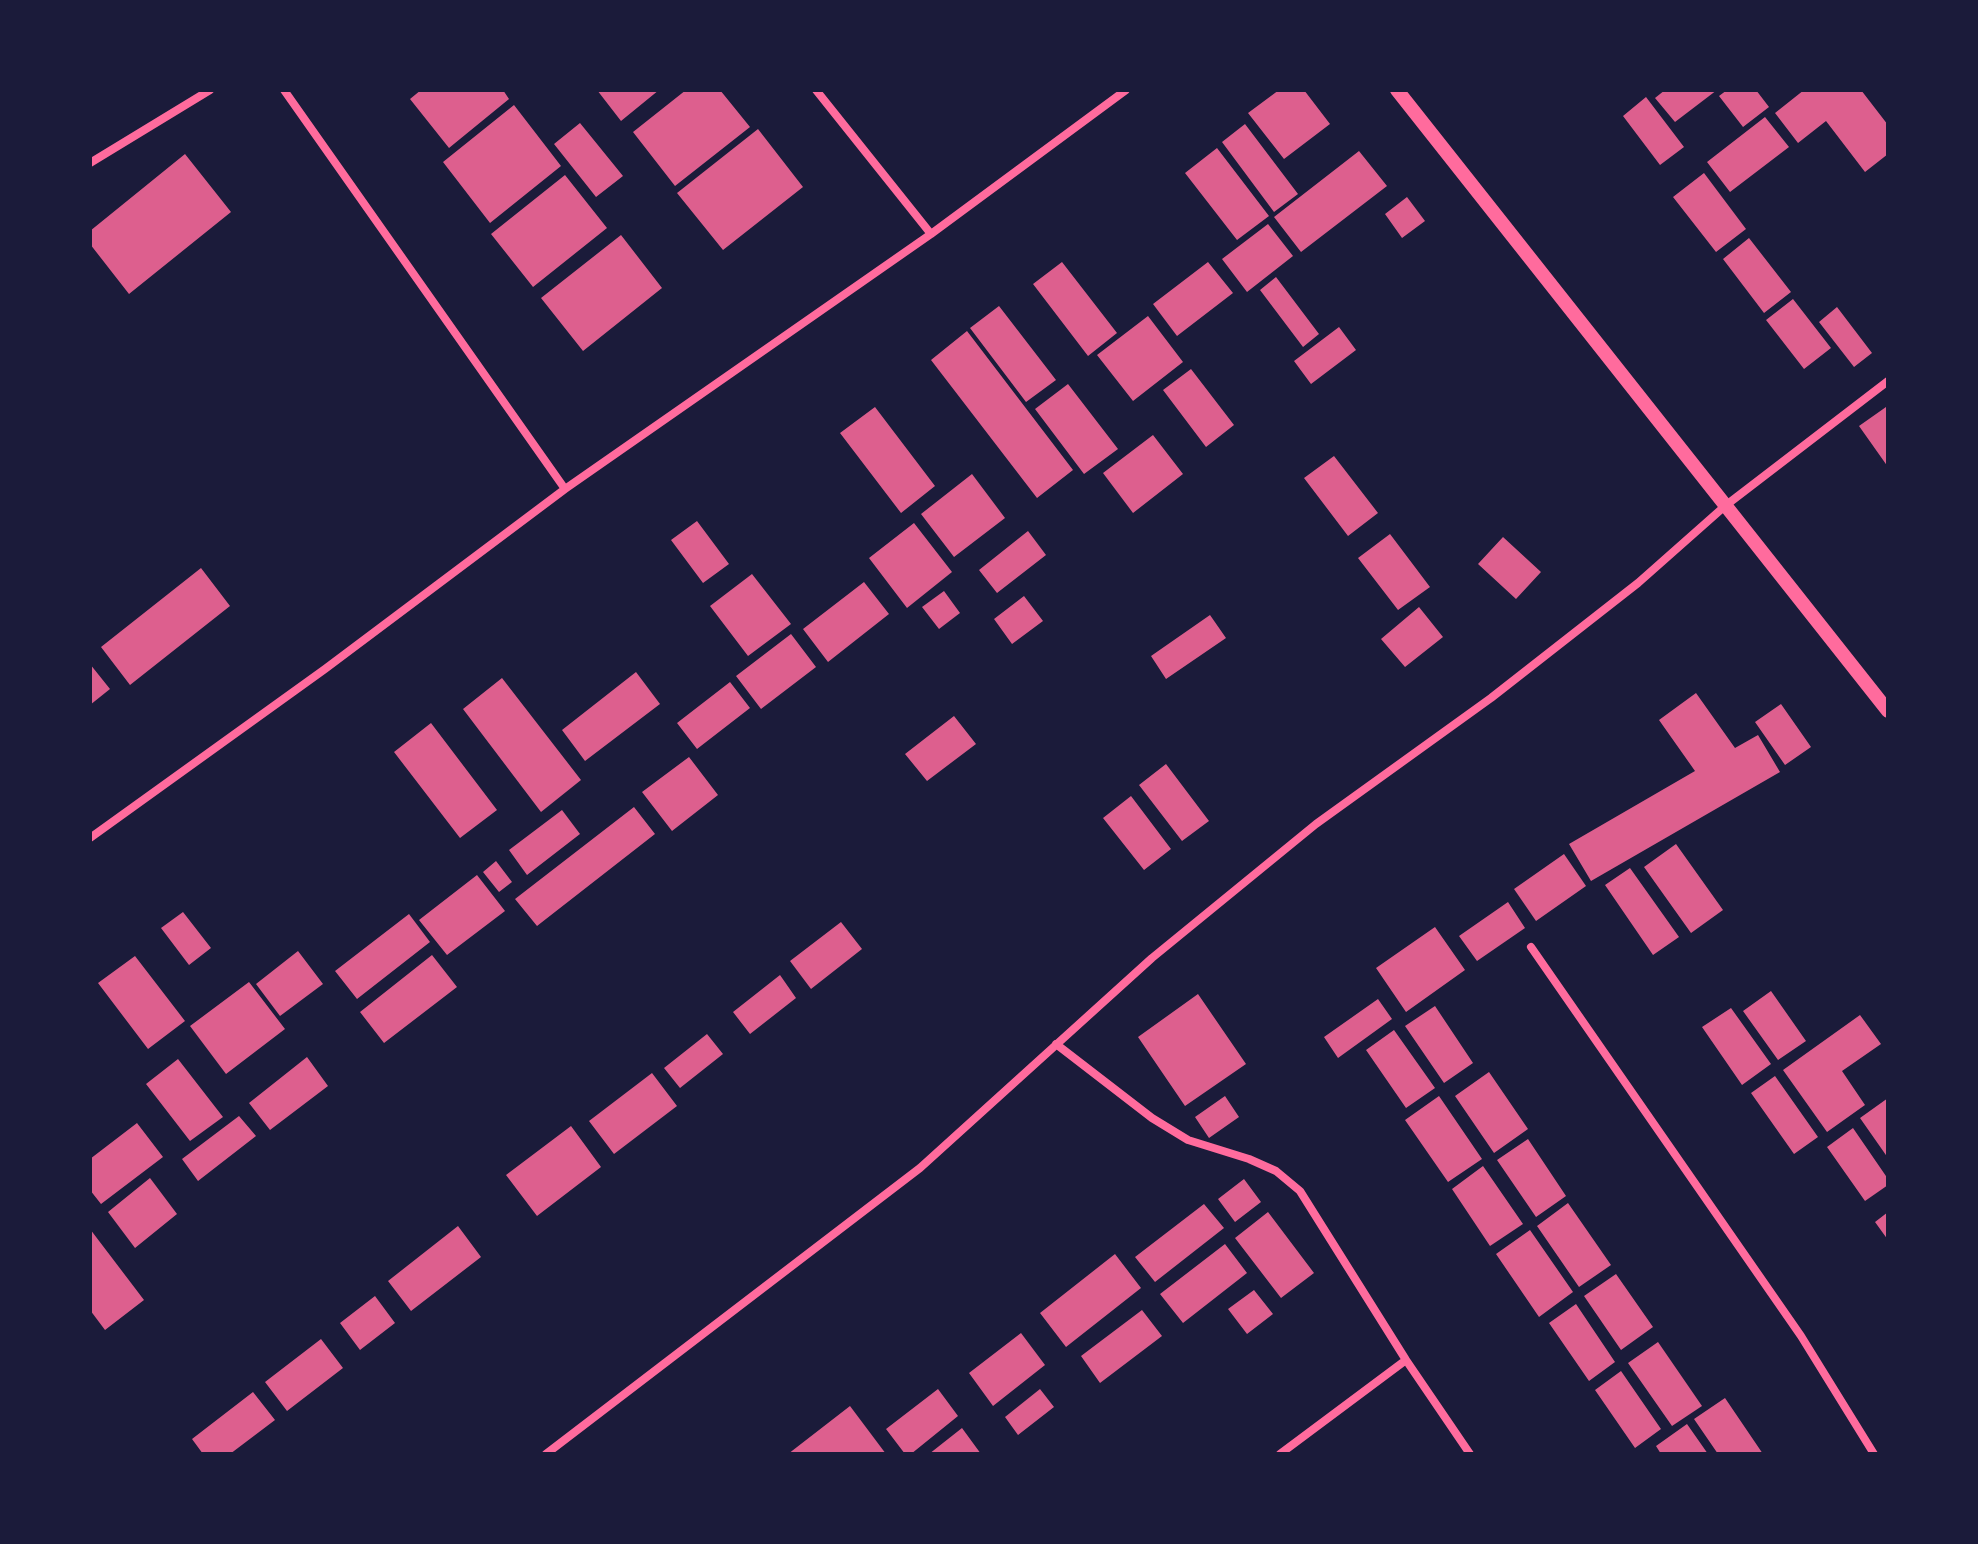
<!DOCTYPE html>
<html>
<head>
<meta charset="utf-8">
<style>
  body { margin:0 }
  #map { position:relative; width:1978px; height:1544px; overflow:hidden; background:#1b1b3a; font-family:Inter,sans-serif }
  canvas { display:block }
  .frame { position:absolute; inset:0; border:92px solid #1b1b3a; pointer-events:none }
</style>
</head>
<body>
<div id="map">
<canvas width="1978" height="1544"></canvas>
<div class="frame"></div>
</div>
<script>
const ctx = document.querySelector('canvas').getContext('2d');
ctx.lineJoin = 'round';
function fillPath(path, color) { ctx.fillStyle = color; ctx.fill(path, 'evenodd'); }
function stroke(path, color, width, dash) { ctx.strokeStyle = color; ctx.lineWidth = width; ctx.lineCap = dash ? 'butt' : 'round'; ctx.setLineDash(dash || []); ctx.stroke(path); }
fillPath(new Path2D(`
  M421,90H503L509,99L449,148L410,99Z
  M597,90H659L621,121Z
  M686,90H720L750,127L675,186L633,132Z
  M1279,90H1304L1330,124L1284,159L1248,113Z
  M1665,90H1717L1675,122L1655,98Z
  M1727,90H1756L1769,107L1743,127L1719,96Z
  M1804,90H1861L1888,125V154L1865,172L1826,121L1798,143L1775,113Z
  M1646,97L1684,147L1660,165L1623,116Z
  M514,105L561,166L490,223L443,162Z
  M1765,117L1789,147L1730,192L1707,162Z
  M580,123L623,176L596,197L554,144Z
  M1245,124L1298,194L1274,212L1222,142Z
  M758,129L803,187L723,250L677,193Z
  M1217,148L1269,216L1237,240L1185,173Z
  M1359,151L1387,186L1301,252L1274,217Z
  M185,154L231,212L129,294L90,244V231Z
  M1704,173L1746,229L1716,252L1673,197Z
  M565,175L607,228L533,287L491,234Z
  M1407,197L1425,221L1402,238L1385,214Z
  M1268,224L1293,256L1247,292L1222,259Z
  M621,235L662,288L583,351L541,298Z
  M1749,238L1791,292L1764,313L1723,259Z
  M1062,262L1117,333L1088,356L1033,284Z
  M1208,262L1233,293L1177,336L1153,304Z
  M1276,277L1319,334L1303,347L1260,290Z
  M1793,299L1831,348L1804,369L1766,320Z
  M999,306L1056,380L1026,402L970,328Z
  M1837,307L1872,353L1854,367L1819,322Z
  M1148,316L1183,362L1133,401L1097,355Z
  M1339,327L1356,350L1311,384L1294,361Z
  M967,331L1073,470L1037,498L931,360Z
  M1191,369L1234,425L1206,447L1163,390Z
  M1068,384L1118,449L1084,474L1035,409Z
  M875,407L935,486L901,513L840,433Z
  M1886,407L1888,409V467L1859,426Z
  M1153,435L1183,474L1133,513L1103,473Z
  M1334,456L1378,513L1348,536L1304,478Z
  M972,474L1005,518L954,557L921,514Z
  M697,521L729,564L703,583L671,540Z
  M914,523L952,572L907,608L869,558Z
  M1028,531L1046,555L997,593L979,570Z
  M1390,534L1430,587L1398,610L1358,558Z
  M1503,537L1541,572L1516,599L1478,564Z
  M201,568L230,606L130,685L101,647Z
  M752,574L791,624L748,656L710,606Z
  M864,582L889,614L828,662L803,629Z
  M944,591L960,613L939,629L922,607Z
  M1024,596L1043,621L1012,644L994,619Z
  M1419,607L1443,637L1405,667L1381,639Z
  M1210,615L1226,638L1166,679L1151,656Z
  M791,634L816,667L761,709L736,676Z
  M90,664L110,689L90,705Z
  M636,672L660,704L585,761L562,730Z
  M502,678L581,780L541,812L463,709Z
  M730,682L750,708L697,749L677,723Z
  M1696,693L1735,748L1758,735L1780,772L1591,881L1569,844L1695,771L1659,720Z
  M1781,704L1811,747L1785,765L1755,722Z
  M954,716L976,744L927,781L905,754Z
  M431,723L497,810L460,838L394,752Z
  M689,757L718,795L672,831L642,792Z
  M1166,764L1209,821L1182,841L1139,785Z
  M1131,796L1171,849L1144,870L1103,818Z
  M634,807L655,834L537,926L515,899Z
  M562,810L580,834L527,875L509,850Z
  M1676,844L1723,910L1691,933L1644,867Z
  M1564,854L1586,886L1536,921L1514,889Z
  M496,861L512,882L499,892L483,872Z
  M1630,868L1679,937L1653,955L1605,885Z
  M477,875L505,911L447,955L419,920Z
  M1508,902L1525,928L1477,961L1459,936Z
  M183,912L211,948L189,965L161,928Z
  M409,914L430,942L357,999L335,971Z
  M841,922L862,949L811,989L790,961Z
  M1435,927L1465,970L1406,1012L1376,968Z
  M298,951L323,984L280,1016L256,984Z
  M432,955L457,987L384,1043L360,1012Z
  M135,956L185,1021L148,1049L98,983Z
  M780,975L796,998L750,1034L733,1012Z
  M249,982L285,1029L226,1074L190,1026Z
  M1771,991L1806,1041L1778,1060L1743,1011Z
  M1198,994L1246,1064L1185,1106L1138,1037Z
  M1378,999L1392,1019L1338,1058L1324,1037Z
  M1435,1006L1473,1063L1444,1083L1405,1026Z
  M1731,1008L1771,1064L1742,1085L1702,1027Z
  M1860,1015L1881,1044L1842,1071L1865,1105L1827,1132L1783,1070Z
  M1394,1030L1435,1088L1406,1108L1366,1050Z
  M707,1034L723,1054L680,1088L664,1068Z
  M307,1057L328,1086L270,1130L249,1103Z
  M178,1059L223,1117L190,1141L146,1084Z
  M1489,1072L1528,1129L1494,1153L1455,1096Z
  M652,1073L677,1106L614,1154L589,1121Z
  M1775,1076L1818,1137L1794,1154L1751,1093Z
  M1225,1096L1239,1117L1209,1138L1195,1117Z
  M1439,1096L1482,1159L1448,1182L1405,1120Z
  M1888,1098V1158L1860,1118Z
  M239,1116L256,1136L198,1181L182,1159Z
  M137,1123L163,1157L101,1204L90,1190V1159Z
  M571,1126L601,1167L537,1216L506,1175Z
  M1853,1128L1888,1179V1185L1865,1201L1827,1147Z
  M1528,1139L1566,1196L1536,1217L1497,1160Z
  M1483,1166L1523,1224L1490,1246L1452,1189Z
  M150,1178L177,1214L135,1248L108,1212Z
  M1244,1179L1261,1202L1235,1222L1218,1199Z
  M1568,1203L1611,1265L1579,1287L1537,1226Z
  M1204,1204L1224,1228L1155,1282L1135,1257Z
  M1268,1212L1314,1273L1281,1298L1235,1238Z
  M1888,1212V1240L1875,1222Z
  M458,1226L481,1257L411,1311L388,1281Z
  M90,1229L144,1300L105,1330L90,1310Z
  M1530,1230L1573,1292L1539,1317L1496,1254Z
  M1225,1244L1247,1273L1183,1323L1160,1294Z
  M1115,1254L1141,1288L1066,1347L1040,1313Z
  M1616,1274L1653,1327L1621,1350L1584,1296Z
  M1254,1290L1273,1314L1247,1334L1228,1309Z
  M375,1296L395,1323L360,1350L340,1323Z
  M1576,1304L1615,1362L1589,1381L1549,1323Z
  M1142,1310L1162,1336L1100,1383L1081,1356Z
  M1021,1333L1045,1365L993,1406L969,1373Z
  M321,1339L343,1368L287,1411L265,1382Z
  M1658,1342L1702,1406L1672,1426L1628,1363Z
  M1621,1371L1661,1429L1635,1448L1595,1390Z
  M938,1389L958,1416L911,1454H905L886,1429Z
  M1040,1389L1054,1407L1018,1435L1005,1417Z
  M253,1392L275,1420L230,1454H203L192,1439Z
  M1725,1398L1763,1454H1718L1694,1419Z
  M850,1406L886,1454H788Z
  M1687,1424L1708,1454H1661L1656,1446Z
  M962,1428L981,1454H929Z`), '#dd5f8e');
stroke(new Path2D(`
  M284,90L565,489
  M816,90L931,234
  M90,163L210,90
  M90,838L325,669L565,489L931,234L1126,90
  M1531,947L1801,1336L1874,1454
  M1056,1044L1152,1118L1188,1140L1249,1159L1276,1171L1300,1191L1406,1360L1470,1454
  M546,1454L920,1168L1152,958L1316,824L1491,698L1638,583L1725,506L1888,381
  M1280,1454L1406,1360`), '#ff6b9d', 8);
stroke(new Path2D(`
  M1397,90L1888,711`), '#ff6b9d', 14);
</script>
</body>
</html>
